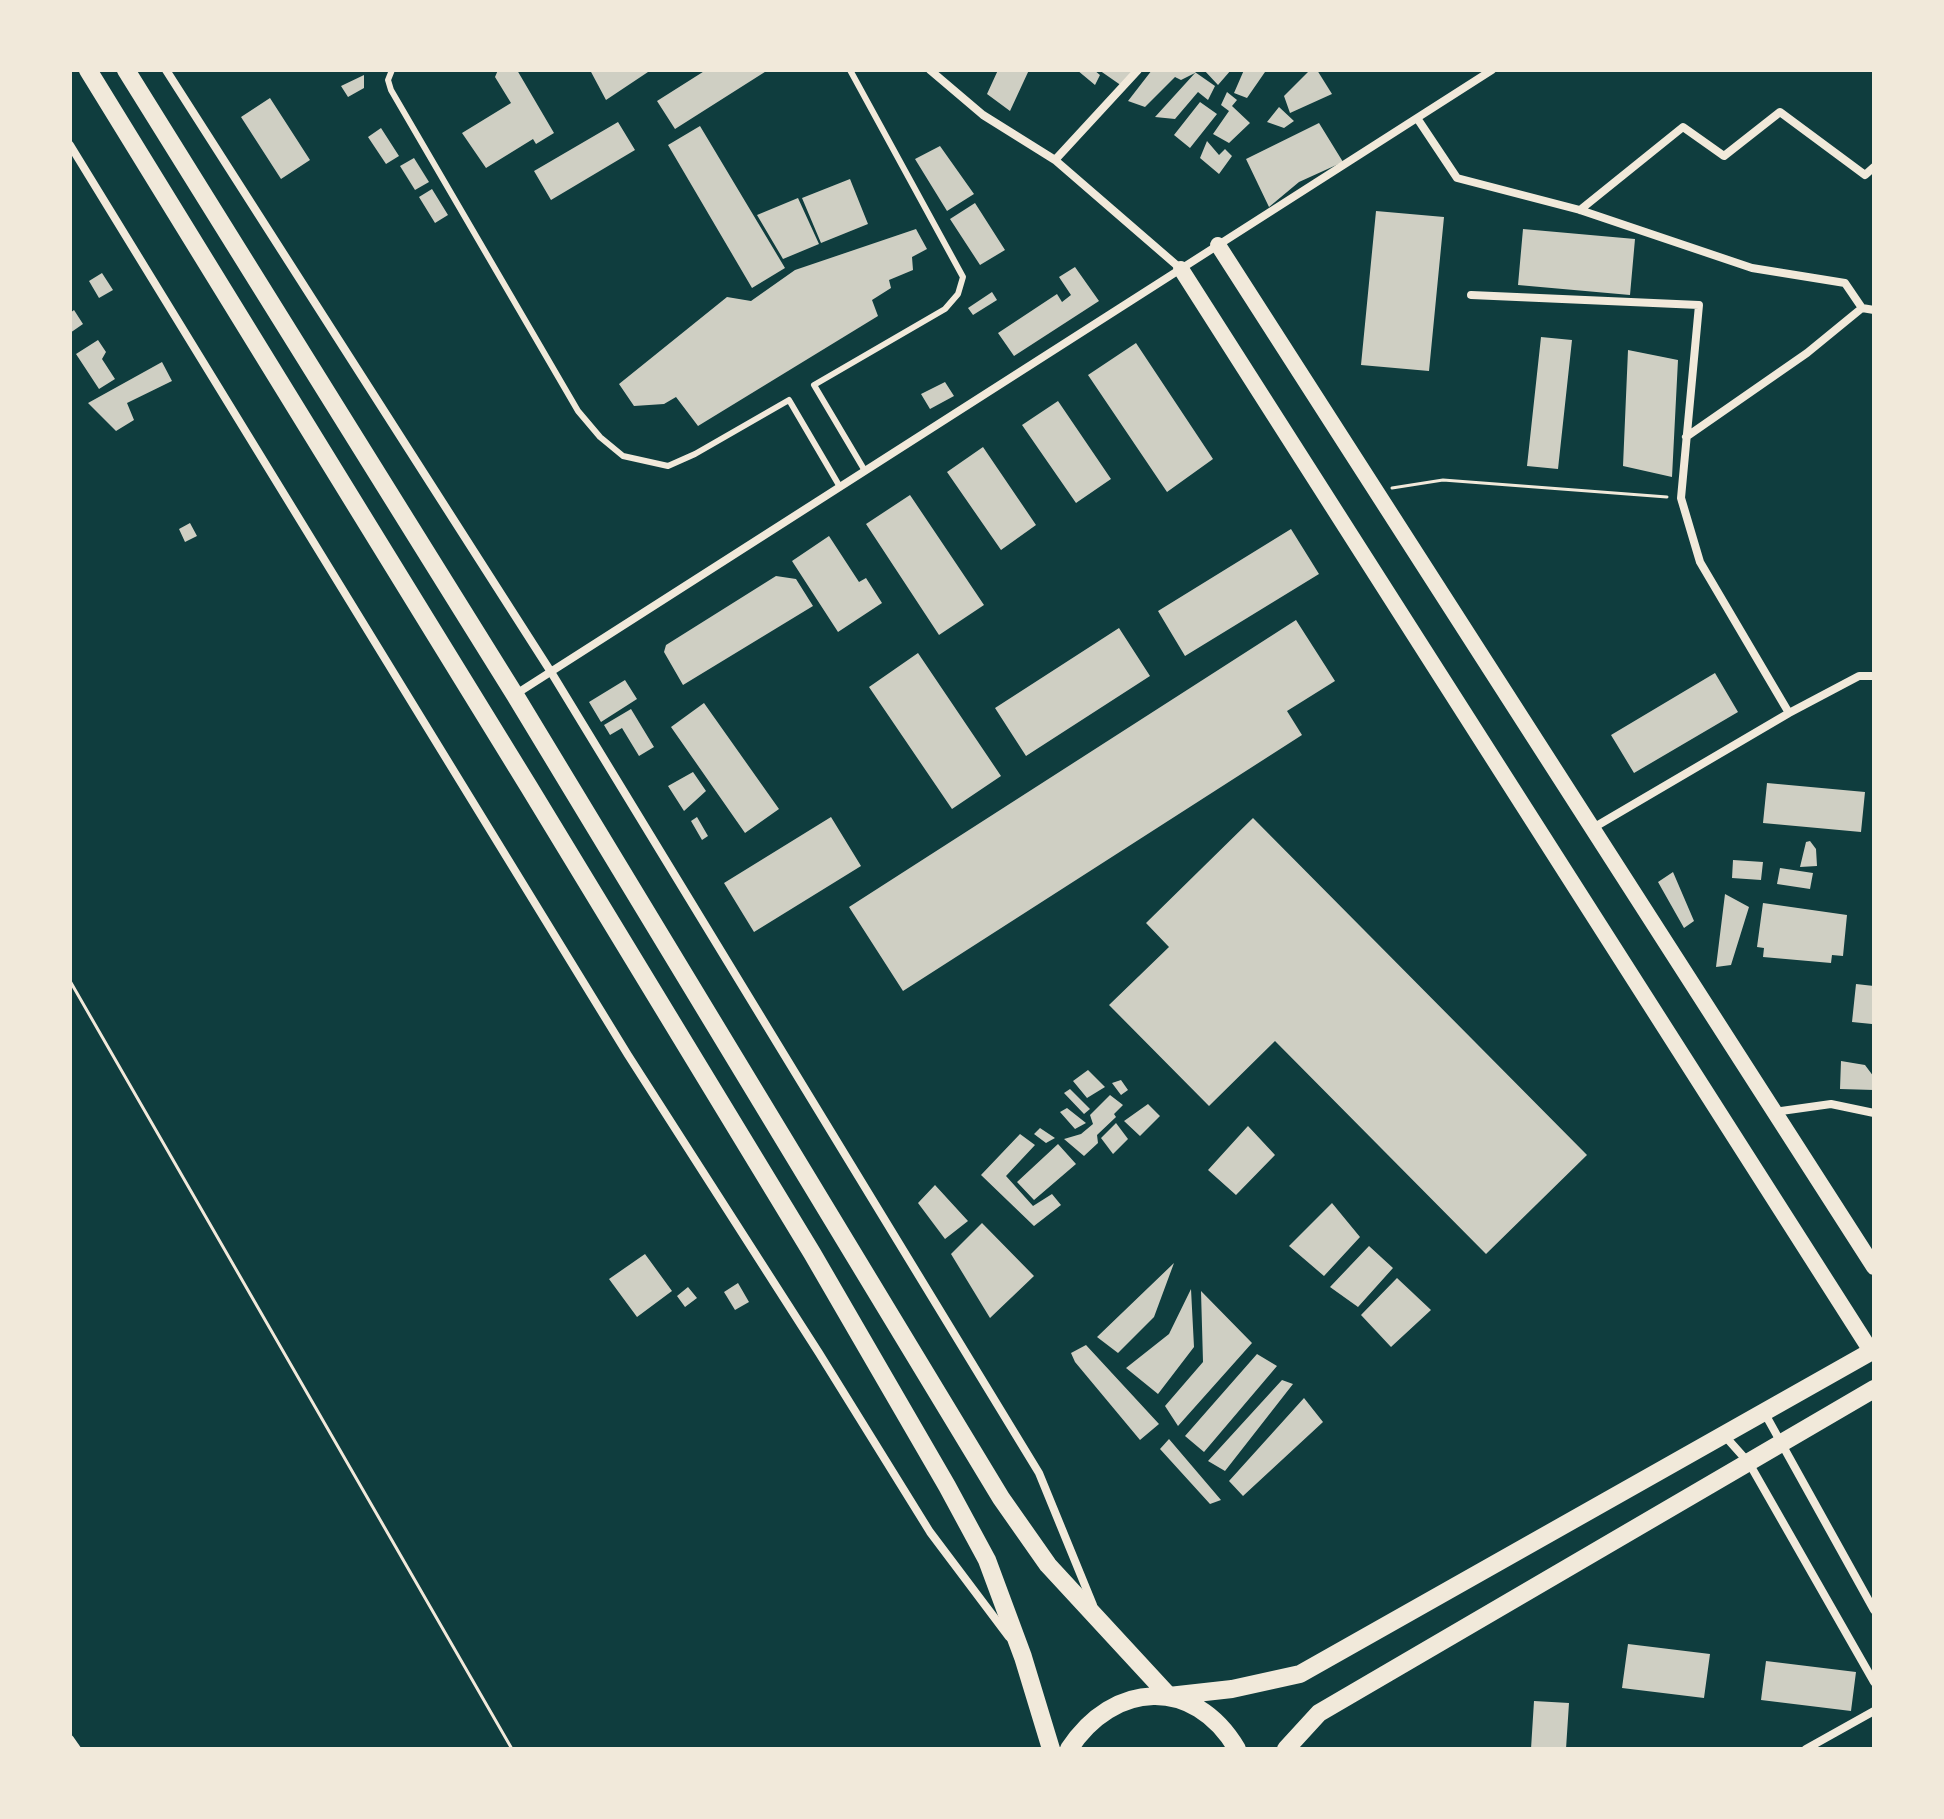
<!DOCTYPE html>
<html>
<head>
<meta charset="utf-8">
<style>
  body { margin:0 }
  #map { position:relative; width:1944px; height:1819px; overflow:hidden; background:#0f3d3e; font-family:Literata,serif }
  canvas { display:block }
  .frame { position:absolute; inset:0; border:72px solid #f1e9da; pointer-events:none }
</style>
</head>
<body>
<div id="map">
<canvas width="1944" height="1819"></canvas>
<div class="frame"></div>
</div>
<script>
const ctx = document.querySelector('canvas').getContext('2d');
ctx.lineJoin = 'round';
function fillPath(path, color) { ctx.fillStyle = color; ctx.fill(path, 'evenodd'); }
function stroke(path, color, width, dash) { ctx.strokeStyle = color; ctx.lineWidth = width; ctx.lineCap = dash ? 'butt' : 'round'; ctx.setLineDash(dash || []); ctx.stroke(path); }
fillPath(new Path2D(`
  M498,70H517L554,133L536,144L533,139L486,168L462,133L511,103L495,77Z
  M590,70H647L648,72L606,100Z
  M706,70H768L675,129L657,101Z
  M998,70H1029L1010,111L987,94Z
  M1077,70H1094L1100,75L1095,85Z
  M1099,70H1135L1122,86Z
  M1152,70H1192L1215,86L1208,100L1198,92L1175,119L1155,117L1195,73L1181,80L1175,77L1145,107L1128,101Z
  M1204,70H1231L1218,85Z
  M1244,70L1265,72L1247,98L1234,93Z
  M1310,70H1317L1332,94L1290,113L1284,96Z
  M364,75V88L348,97L341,86Z
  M1227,92L1237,100L1232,106L1250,123L1229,143L1213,134L1229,111L1221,105Z
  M270,98L310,160L281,179L241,117Z
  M1200,102L1217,114L1190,148L1174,135Z
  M1279,107L1294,121L1284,128L1267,122Z
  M618,122L635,150L551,200L534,171Z
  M1319,123L1343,162L1299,182L1269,207L1246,159Z
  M700,126L785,268L752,288L668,145Z
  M381,128L399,156L386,164L368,137Z
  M1207,141L1219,155L1225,149L1232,156L1219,174L1200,158Z
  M940,146L974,194L947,211L915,159Z
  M414,158L429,182L415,190L400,166Z
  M850,179L868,224L821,243L802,198Z
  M432,189L448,215L435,223L419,197Z
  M798,198L819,244L783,259L757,215Z
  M975,203L1005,250L980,265L950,219Z
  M1376,211L1444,217L1429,371L1361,365Z
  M916,229L927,249L912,257L913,270L889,280L891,288L872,300L878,316L698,426L676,397L664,404L634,406L619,384L727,297L751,301L795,270Z
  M1523,229L1635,239L1630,295L1518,285Z
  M1075,267L1099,301L1014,356L998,333L1057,294L1062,302L1071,295L1059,277Z
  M102,273L113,290L99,298L89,281Z
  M992,292L997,300L973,315L968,308Z
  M74,310L83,324L70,333V313Z
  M1541,337L1572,340L1558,469L1527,466Z
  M98,340L106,352L102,359L115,379L99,389L76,354Z
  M1136,343L1213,459L1167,492L1088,375Z
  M1628,350L1678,360L1672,477L1623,466Z
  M162,362L172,381L127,403L134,420L116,431L88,403Z
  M945,382L954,396L930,409L921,394Z
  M1058,401L1111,479L1076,503L1022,425Z
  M983,447L1036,525L1001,550L947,472Z
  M910,495L984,605L939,635L866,524Z
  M190,523L197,536L185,542L179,529Z
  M1291,529L1319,574L1185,656L1158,611Z
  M829,536L859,582L866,578L882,603L838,632L792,561Z
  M776,576L796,579L813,606L683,685L664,652L666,645Z
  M1296,620L1335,681L1287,711L1302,735L903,991L849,907Z
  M1119,628L1150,676L1026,756L995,708Z
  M918,653L1001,776L952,809L869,687Z
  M1715,673L1738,712L1634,773L1611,735Z
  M625,680L637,699L601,722L589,702Z
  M704,703L779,809L745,833L671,727Z
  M631,709L654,747L639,756L622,728L610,735L604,725Z
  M693,772L706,791L684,811L668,786Z
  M1767,783L1865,792L1861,832L1763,823Z
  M697,817L708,836L702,840L691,821Z
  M831,817L861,866L754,932L724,883Z
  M1253,818L1587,1155L1486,1254L1275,1041L1209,1106L1109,1005L1169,947L1146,923Z
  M1810,841L1816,849L1817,866L1800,867L1806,842Z
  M1733,860L1763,862L1761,880L1732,878Z
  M1780,868L1813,873L1810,889L1777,884Z
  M1673,872L1694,921L1684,928L1658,882Z
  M1725,894L1749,907L1731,965L1716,967Z
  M1763,903L1847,915L1843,956L1832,955L1831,963L1763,957L1764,948L1757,947Z
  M1856,984L1874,986L1872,1024L1852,1022Z
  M1841,1061L1865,1065L1874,1077V1090L1840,1089Z
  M1088,1070L1105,1087L1087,1098L1073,1081Z
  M1121,1080L1128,1090L1121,1095L1112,1083Z
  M1070,1089L1090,1109L1084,1114L1064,1093Z
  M1110,1095L1123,1105L1114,1114L1116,1117L1097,1135L1098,1143L1084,1156L1064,1139L1081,1134L1093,1124L1090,1115Z
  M1148,1104L1160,1116L1140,1136L1124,1121Z
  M1067,1108L1086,1123L1075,1129L1060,1112Z
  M1116,1123L1128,1139L1113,1154L1101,1138Z
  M1248,1126L1275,1155L1236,1195L1208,1170Z
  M1040,1128L1055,1138L1046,1143L1034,1134Z
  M1020,1134L1035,1145L1006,1176L1033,1206L1052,1194L1061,1205L1034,1226L981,1175Z
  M1058,1144L1076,1164L1034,1200L1017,1182Z
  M935,1185L968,1221L945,1239L918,1203Z
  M1332,1203L1360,1237L1324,1276L1289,1246Z
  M982,1223L1034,1276L990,1318L951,1254Z
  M1369,1246L1393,1268L1358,1307L1330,1287Z
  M645,1254L672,1291L637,1317L609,1279Z
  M1174,1263L1154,1317L1118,1353L1097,1337Z
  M1397,1278L1431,1310L1391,1347L1361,1315Z
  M738,1283L749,1302L735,1310L724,1292Z
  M688,1287L697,1298L685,1307L677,1296Z
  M1191,1289L1194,1347L1158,1394L1126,1368L1169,1334Z
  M1201,1291L1252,1343L1178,1426L1165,1406L1203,1362Z
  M1086,1345L1159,1424L1140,1440L1075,1362L1071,1353Z
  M1257,1354L1277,1366L1204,1452L1185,1436Z
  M1282,1380L1293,1384L1225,1471L1208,1461Z
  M1304,1398L1323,1422L1243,1496L1229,1481Z
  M1169,1439L1221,1500L1210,1504L1160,1449Z
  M1628,1644L1710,1654L1704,1698L1622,1688Z
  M1766,1661L1856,1672L1851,1711L1761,1700Z
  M1534,1701L1569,1703L1566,1749H1531Z`), '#cfcfc3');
stroke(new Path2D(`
  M1392,488L1443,480L1667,497
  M70,981L512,1749`), '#f1e9da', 3);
stroke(new Path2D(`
  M392,70L388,80L391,90L578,411L600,437L623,456L668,466L695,454L789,400L840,487
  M850,70L963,277L958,294L945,309L814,385L865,471`), '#f1e9da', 6);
stroke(new Path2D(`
  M166,70L551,672L1039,1473L1093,1605
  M930,70L983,115L1055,160L1181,269
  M1417,118L1457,178L1580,210L1752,268L1845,283L1862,308
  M70,145L628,1055L819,1353L930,1532L1009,1637
  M1055,160L1138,70
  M1580,210L1683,127L1724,156L1780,112L1865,175L1874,167
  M1471,295L1699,305L1681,498L1700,562L1789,713
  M1686,437L1807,353L1862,308L1874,310
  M516,694L1492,70
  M1593,828L1789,713L1859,676H1874
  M1774,1112L1831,1104L1874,1113
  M1764,1412L1874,1610
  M1724,1435L1749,1463L1874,1682
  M70,1739L77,1749
  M1806,1749L1874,1711`), '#f1e9da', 8);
stroke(new Path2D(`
  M1218,245L1874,1267
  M1181,269L1871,1351`), '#f1e9da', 16);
stroke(new Path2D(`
  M88,70L529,787L812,1253L947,1486L987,1560L1023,1657L1051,1749
  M126,70L515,695L1001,1498L1048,1565L1169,1696L1232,1689L1300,1674L1874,1350
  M1069,1749C1113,1681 1194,1676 1237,1749
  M1286,1749L1319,1713L1874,1389`), '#f1e9da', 18);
</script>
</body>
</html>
